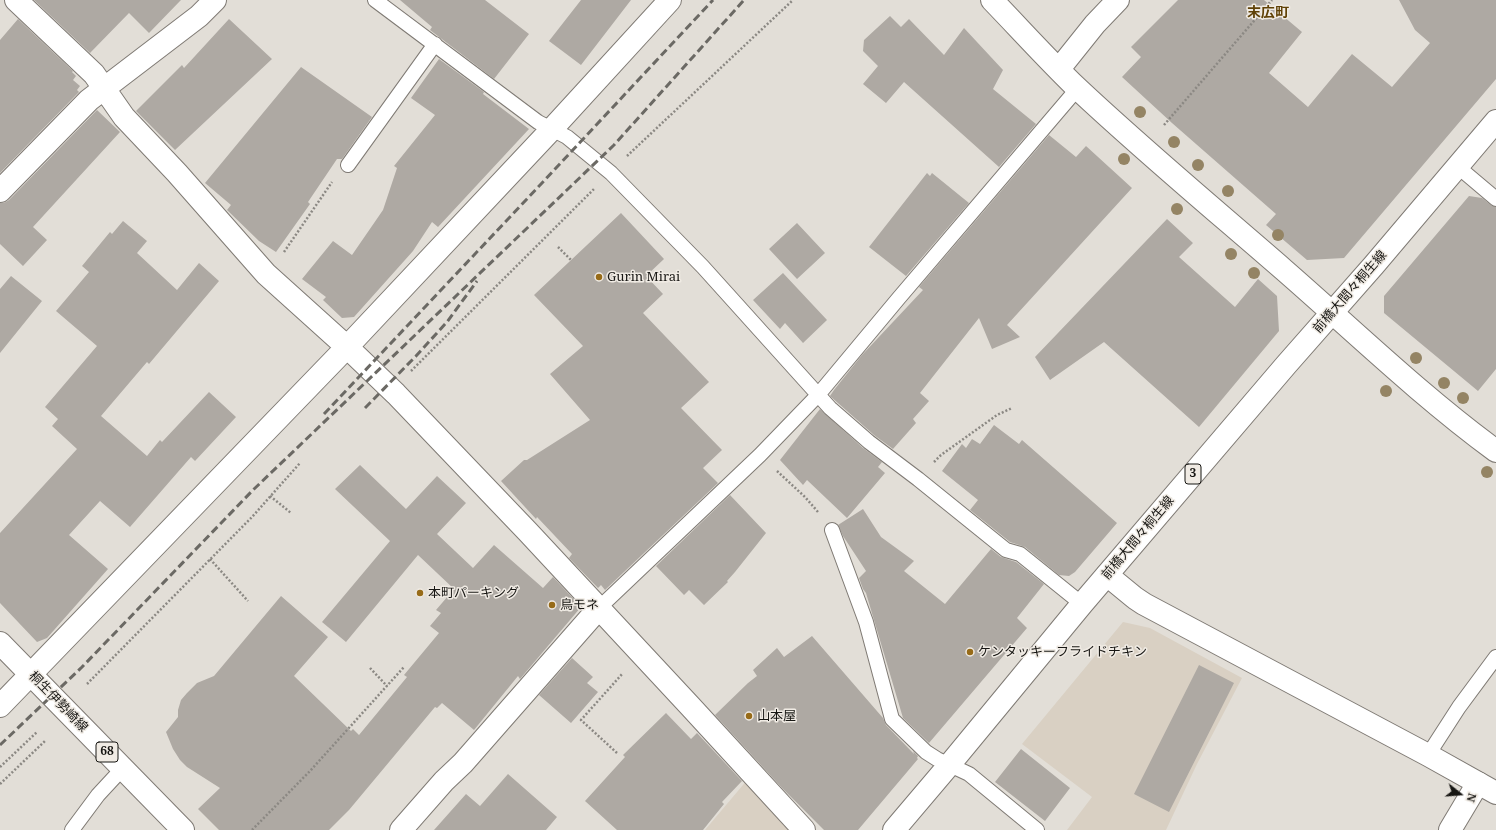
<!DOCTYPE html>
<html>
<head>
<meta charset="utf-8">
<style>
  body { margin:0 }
  #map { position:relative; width:1496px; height:830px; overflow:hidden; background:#e2ded7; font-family:"Noto Serif",serif }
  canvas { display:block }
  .north { position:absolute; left:1440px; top:774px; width:40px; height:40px; -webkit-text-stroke:3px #f0ebe4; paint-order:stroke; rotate:107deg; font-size:11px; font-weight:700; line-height:16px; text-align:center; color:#171613 }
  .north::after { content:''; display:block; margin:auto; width:14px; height:18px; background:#171613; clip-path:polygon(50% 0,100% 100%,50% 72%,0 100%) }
</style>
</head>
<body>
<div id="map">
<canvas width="1496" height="830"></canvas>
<div class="north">N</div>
</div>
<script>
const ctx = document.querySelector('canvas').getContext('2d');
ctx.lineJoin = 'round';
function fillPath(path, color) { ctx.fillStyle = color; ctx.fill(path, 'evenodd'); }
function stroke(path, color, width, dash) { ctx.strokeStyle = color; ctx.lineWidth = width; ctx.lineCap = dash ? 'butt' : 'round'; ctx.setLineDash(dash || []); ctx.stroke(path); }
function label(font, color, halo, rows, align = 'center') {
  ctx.font = font + ' "Noto Serif","Noto Sans JP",serif'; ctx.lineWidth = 3; ctx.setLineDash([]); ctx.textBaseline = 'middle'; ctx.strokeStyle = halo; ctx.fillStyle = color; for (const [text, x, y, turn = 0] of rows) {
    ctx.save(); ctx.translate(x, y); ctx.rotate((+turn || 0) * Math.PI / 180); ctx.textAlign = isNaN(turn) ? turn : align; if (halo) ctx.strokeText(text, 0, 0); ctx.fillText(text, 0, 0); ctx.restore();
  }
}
fillPath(new Path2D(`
  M1123,622L1150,628L1242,678L1197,764L1166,830H1067L1092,797L1022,744Z
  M748,779L792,830H705Z`), '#d9d0c3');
fillPath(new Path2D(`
  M34,0H181L149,33L129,13L90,53Z
  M400,0H485L529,34L494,79L430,30L432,27Z
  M581,0H631L581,65L549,41Z
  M1178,0H1264L1302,32L1269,73L1308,107L1352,54L1392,87L1430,43L1415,30L1399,0H1496V79L1344,258L1307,260L1266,225L1276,214L1172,123L1122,77L1141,57L1131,47Z
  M890,16L901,27L909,19L944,55L964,28L1003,70L993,89L1036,124L999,167L904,82L886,103L863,84L878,66L863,51L864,40Z
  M18,19L73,71L72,72L76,76L73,80L80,86L77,90L79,92L0,173V40Z
  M229,19L272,59L175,150L136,111L182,65L184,68Z
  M439,59L484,92L483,94L529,129L438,227L432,222L413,251L354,317L342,318L323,300L326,297L302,279L333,241L352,255L383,210L397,168L394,166L435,115L411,98Z
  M301,67L372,117L342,159H337L308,202L310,204L276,252L259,241L227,210L231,205L205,183Z
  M97,110L120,132L33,227L47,240L23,266L0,244V203H4L9,200Z
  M1049,135L1076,157L1086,146L1132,188L1007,325L1020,337L992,349L979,318L920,393L929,401L913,419L916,423L893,449L874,435L830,396L834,390L862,355L923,290L919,287Z
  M927,173L930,176L932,173L969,203L906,276L869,247Z
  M1469,196L1482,198L1491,205L1496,207V369L1478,391L1384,313V296Z
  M621,213L664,259L646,276L663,294L643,313L709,382L681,408L722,450L703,468L718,483L605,590L601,585L598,588L569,558L572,554L537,517L536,519L501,481L524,460H527L590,420L550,374L583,346L534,295Z
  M1167,219L1193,243L1179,257L1235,307L1258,279L1277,296L1279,331L1199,427L1104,342L1050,380L1035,357Z
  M123,221L147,241L137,253L177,290L199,263L219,281L149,364L147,362L101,416L147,456L160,440L162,442L209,392L236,417L195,461L191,457L130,527L100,501L69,535L108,569L47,638L37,642L0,603V533L77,449L52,426L58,419L45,407L97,346L56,311L89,272L82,266L110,232L112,234Z
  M797,223L825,253L797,279L769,249Z
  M783,273L827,320L803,343L785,323L780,329L753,300Z
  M11,276L42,301L0,353V289Z
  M820,409L863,448L882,462L878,467L885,473L847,518L807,480L803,485L780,460Z
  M994,425L1019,444L1022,440L1117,523L1075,572L1069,576L1059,575L1025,547L1010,542L970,510L978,500L942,471L962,444L966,448L972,439L980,444Z
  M360,465L406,509L437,476L466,503L437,534L473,568L494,545L543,588L553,577L581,607L520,679L518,676L474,730L442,703L437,708L435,707L349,810L329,830H219L198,809L220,788L187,767L180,760L173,749L166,732L178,717V710L181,700L187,693L197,683L214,676L281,596L328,637L294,676L351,731L353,729L359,735L407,677L404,675L439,633L430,626L441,613L436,610L454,589L418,555L346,642L322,622L390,541L335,489Z
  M730,495L766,533L735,572L727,581L728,582L704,605L689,590L684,595L656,566Z
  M863,509L881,537L914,561L904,571L945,604L991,549L1001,557L1016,562L1044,584L1017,618L1027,628L929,743L903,718L866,593L863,589L859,578L866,571L843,536L838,525Z
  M812,636L883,718L886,725L914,754L913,751L918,756L917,758L918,759L858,830H824L782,788L715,715L748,683L757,676L753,670L777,648L784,657Z
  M572,658L593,677L587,683L598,692L571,723L539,695Z
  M1199,665L1234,683L1169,812L1134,794Z
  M666,713L691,739L697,733L742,781L722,802L724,804L703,830H617L585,801L625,757L623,755Z
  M1021,749L1070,788L1045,821L995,782Z
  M508,774L557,817L546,830H434L466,794L480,806Z`), '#aea9a3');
const service = new Path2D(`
  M375,0L538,122L567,137L611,173L703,267L830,408L869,442L918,479L1006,550L1020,554L1082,604
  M348,165L435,44
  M1457,166L1496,199
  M832,530L866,622L892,719L926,752L937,759L969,774L1037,830
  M599,608L760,455L818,395L898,299L1078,88
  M1428,755L1459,707L1496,657
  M72,830L98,795L123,768`);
const minor = new Path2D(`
  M16,0L94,74L124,117L177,173L266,274L347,347L396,394L528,532L690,706L804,830
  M0,191L89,100L199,16L215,0
  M0,706L347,347L551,130L670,0
  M401,830L444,781L463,763L599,608
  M1450,830L1478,783`);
const tertiary = new Path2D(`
  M992,0C1020,29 1048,60 1077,88C1144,151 1215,210 1284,270C1354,331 1421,396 1496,451
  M1059,69L1095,24L1118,0
  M1107,575L1135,598L1144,604L1428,755L1496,793`);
const primary = new Path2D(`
  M0,643L183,830
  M894,830L950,764L1082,604L1286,365L1374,265L1496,121`);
stroke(service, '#7f7a74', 16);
stroke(minor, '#7f7a74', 24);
stroke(tertiary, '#7f7a74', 24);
stroke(primary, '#7f7a74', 24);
stroke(new Path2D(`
  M1164,125L1272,0
  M627,156L793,0
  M558,247L571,260
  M284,252L332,182
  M411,371L595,188
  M934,462L941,455L997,415L1012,408
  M777,471L805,497L818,512
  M270,496L291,513
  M210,559L248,601
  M370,668L387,686
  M87,684L252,517L300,463
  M617,753L581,720L623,673
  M0,767L37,732
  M0,784L45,741
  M252,830L310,771L404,667`), '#8b8883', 2.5, [2, 2]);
stroke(service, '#fff', 14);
stroke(minor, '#fff', 22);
stroke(tertiary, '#fff', 22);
stroke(primary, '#fff', 22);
stroke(new Path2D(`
  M365,408L416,356L447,322L477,281
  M324,414L542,183L713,0
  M0,745L82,667L253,490L614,145L744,0`), '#6b6964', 3, [8, 4]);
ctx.fillStyle = '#948464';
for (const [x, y] of [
  [1140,112],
  [1174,142],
  [1124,159],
  [1198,165],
  [1228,191],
  [1177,209],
  [1278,235],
  [1231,254],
  [1254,273],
  [1416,358],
  [1444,383],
  [1386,391],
  [1463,398],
  [1487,472]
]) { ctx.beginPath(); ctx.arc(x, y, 6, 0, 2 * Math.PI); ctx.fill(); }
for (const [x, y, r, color] of [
  [599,277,4,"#976b18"],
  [420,593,4,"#976b18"],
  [552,605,4,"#976b18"],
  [970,652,4,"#976b18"],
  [749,716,4,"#976b18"]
]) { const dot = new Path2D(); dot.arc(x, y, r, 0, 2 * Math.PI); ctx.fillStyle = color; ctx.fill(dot); stroke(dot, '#f0ebe4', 1.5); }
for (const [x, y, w] of [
  [1193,474,16],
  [107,752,22]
]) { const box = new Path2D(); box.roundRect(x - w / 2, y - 10, w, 20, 3); ctx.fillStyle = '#f0ebe4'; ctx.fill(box); stroke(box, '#171613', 1); }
label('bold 12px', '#171613', null, [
  ["3",1193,474],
  ["68",107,752]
]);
label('13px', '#171613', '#f0ebe4', [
  ["Gurin Mirai",607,277],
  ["本町パーキング",428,593],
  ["鳥モネ",560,605],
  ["ケンタッキーフライドチキン",978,652],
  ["山本屋",757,716]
], 'left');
label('13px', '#171613', '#f0ebe4', [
  ["前橋大間々桐生線",1350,292,-49],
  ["前橋大間々桐生線",1138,538,-50],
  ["桐生伊勢崎線",58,702,46]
]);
label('bold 14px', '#604207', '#f0ebe4', [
  ["末広町",1268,13]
]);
</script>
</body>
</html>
